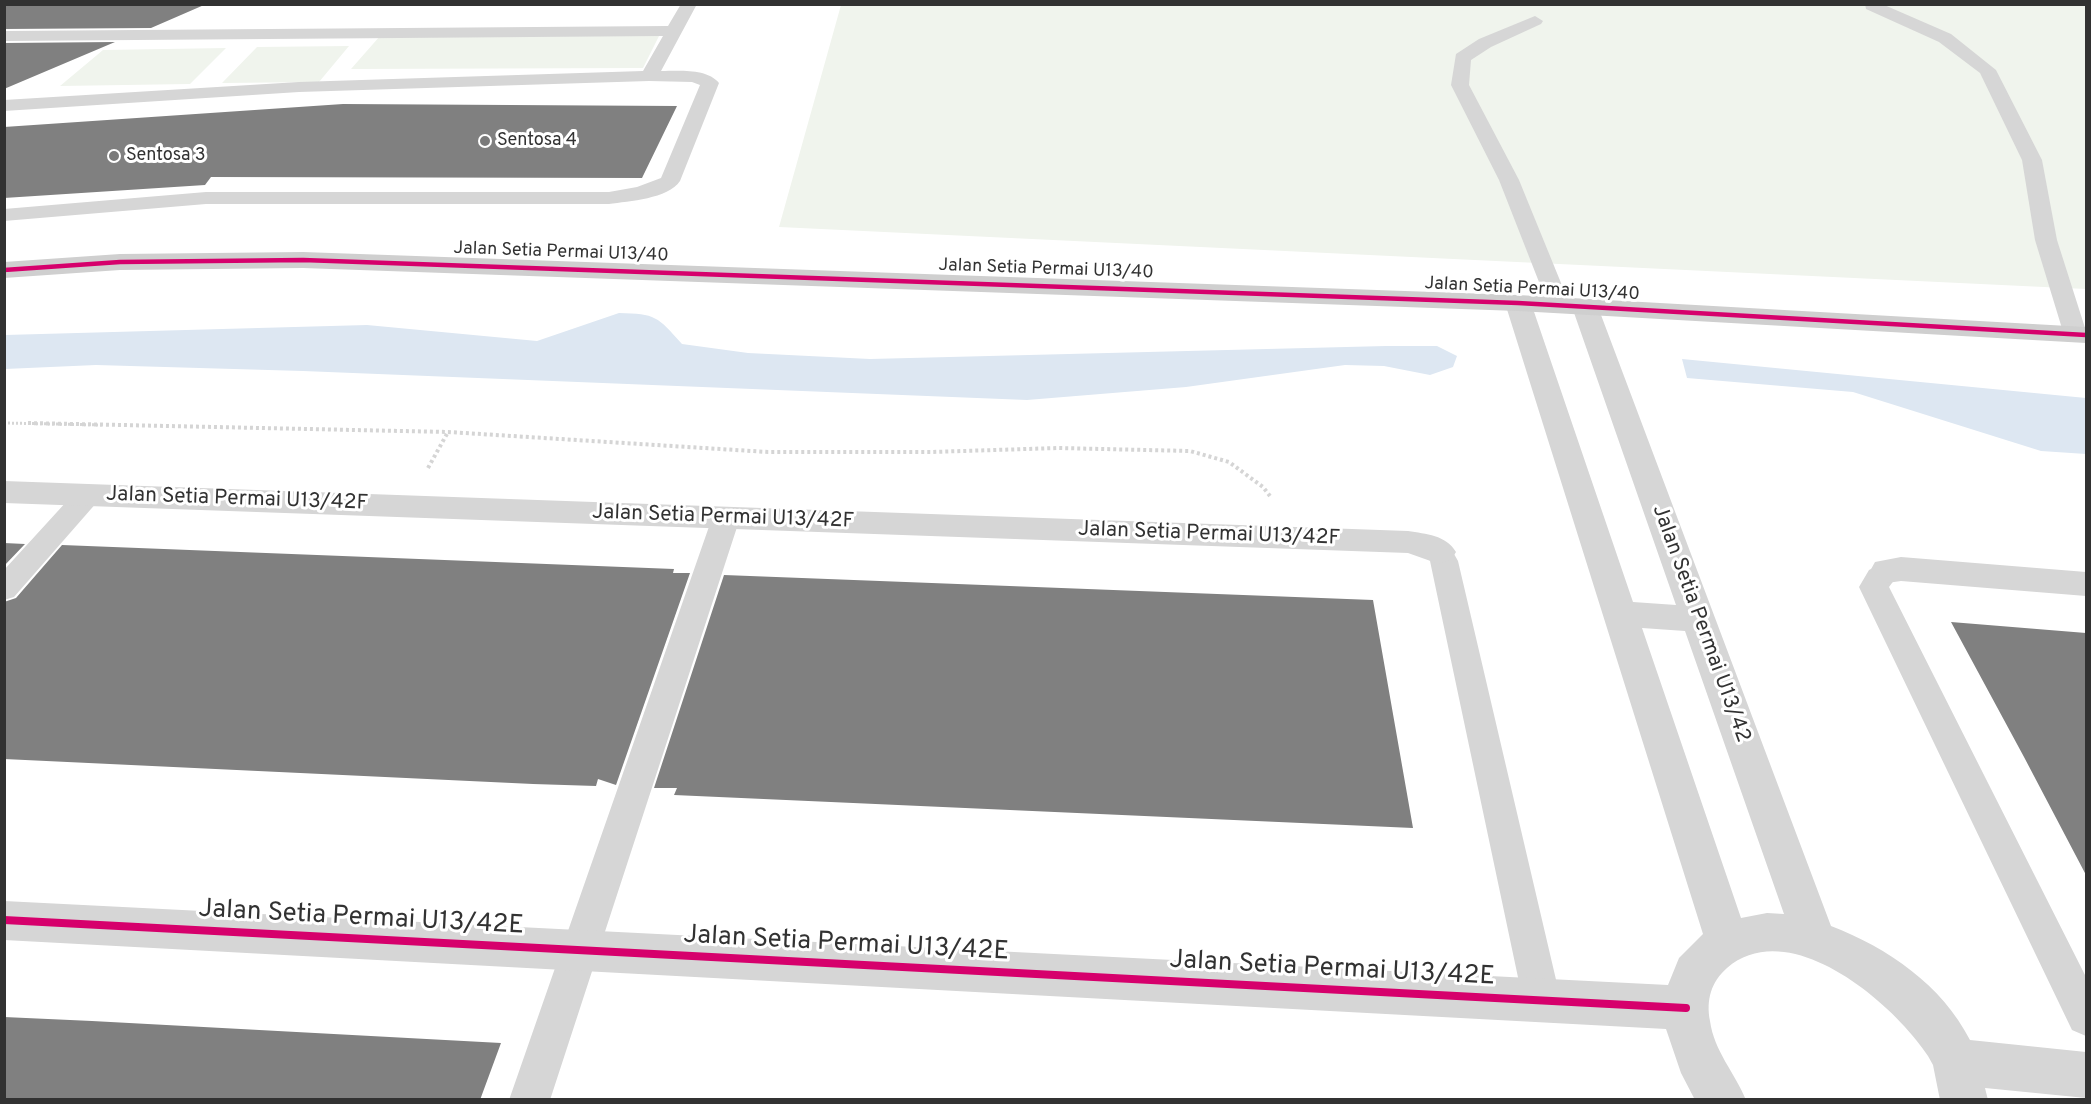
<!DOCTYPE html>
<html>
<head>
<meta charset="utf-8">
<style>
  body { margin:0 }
  #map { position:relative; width:2091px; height:1104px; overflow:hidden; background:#fff; font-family:Overpass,sans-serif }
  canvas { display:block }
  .frame { position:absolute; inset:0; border:6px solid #323232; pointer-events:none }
</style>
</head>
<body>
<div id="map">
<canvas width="2091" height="1104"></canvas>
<div class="frame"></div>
</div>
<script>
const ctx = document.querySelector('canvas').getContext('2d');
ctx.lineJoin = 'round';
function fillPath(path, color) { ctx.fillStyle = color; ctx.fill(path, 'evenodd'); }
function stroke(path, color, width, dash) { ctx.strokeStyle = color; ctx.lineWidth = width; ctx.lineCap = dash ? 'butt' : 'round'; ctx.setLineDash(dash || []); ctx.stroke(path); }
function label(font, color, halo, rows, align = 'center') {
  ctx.font = font + ' Overpass,sans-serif'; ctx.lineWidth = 6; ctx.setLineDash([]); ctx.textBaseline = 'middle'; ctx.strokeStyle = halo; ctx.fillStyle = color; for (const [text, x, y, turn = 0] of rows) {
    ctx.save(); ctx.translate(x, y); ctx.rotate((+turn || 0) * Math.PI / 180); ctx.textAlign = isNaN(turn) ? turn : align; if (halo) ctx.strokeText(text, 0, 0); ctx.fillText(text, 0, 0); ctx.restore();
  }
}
fillPath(new Path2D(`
  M841,5H2086V289L779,227Z
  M380,36H659L643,68L351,69Z
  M349,46L319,82L222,83L257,47Z
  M226,48L190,84L60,86L103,50Z`), '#f0f4ed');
fillPath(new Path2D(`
  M619,313C656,314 657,316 682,344L748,353L870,359L1386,346H1437L1457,356L1453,367L1430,375L1384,366L1345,365L1186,387L1027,400L303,371L96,365L5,369V335L367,325L537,341Z
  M1682,359L2086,398V454L2041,451L1853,392L1687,378Z`), '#dde7f2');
fillPath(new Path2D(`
  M4,4H204V5L151,28L4,29Z
  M115,42L4,89V43Z
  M343,104L677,106L642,178L211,177L205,185L4,198V127Z
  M4,543L25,544L4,566Z
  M62,545L674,569L673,573H690L616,785L598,779L596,786L533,784L4,759V602L16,598Z
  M724,575L1373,600L1413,828L674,795L677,788H654Z
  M1951,622L2086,633V875L2024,757Z
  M4,1017L92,1021L501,1043L480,1100H4Z`), '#808080');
stroke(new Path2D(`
  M4,423L102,425`), '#d5d5d5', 3, [2, 2]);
stroke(new Path2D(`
  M28,423L448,432L768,452H931L1058,448L1190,451L1229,462L1263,487L1270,496
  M428,468L448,432`), '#d5d5d5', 4, [3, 3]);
fillPath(new Path2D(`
  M681,4H697L661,71C678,71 707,68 719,83L680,181C668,199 629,201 609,204H206L4,221V209L206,192H609L637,187L661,178L700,85L692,82L649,81L299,92L4,111V100L299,82L643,71L663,36L4,41V31L668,26Z
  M1865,4H1882L1951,34L1996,70L2042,160L2057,240L2086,331L2084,340H2068L2064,335L2035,240L2022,160L1980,73L1939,42L1866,9Z
  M1535,16L1543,21L1541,24L1491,47L1471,60L1469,85L1519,180L1570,305L1567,310H1551L1548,305L1499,180L1451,85L1456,54L1479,39Z
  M88,486L98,489L102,495L98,501L14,597L4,600V570L78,489Z
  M726,508L736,511L740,518L550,1100H509L712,518L716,511Z
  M1439,542L1449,545L1458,561L1561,1001L1556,1014L1542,1020L1528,1014L1523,1001L1430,561L1425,552L1429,545Z
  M1887,561L1897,564L1901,571L1889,587L2086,977V1036L2072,1030L1859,587L1869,570Z`), '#d6d6d6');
fillPath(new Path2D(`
  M1518,295L1527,297L1531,303L1633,602L1676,605L1572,307L1576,301L1585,299L1594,301L1598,307L1831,926C1888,948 1942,985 1970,1040L2086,1052V1098L1985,1088L1988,1100H1940L1933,1065L1928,1056C1894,1004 1790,914 1727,968C1711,982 1706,1000 1710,1021C1714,1051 1735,1073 1746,1100H1695L1681,1073L1666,1029L4,940V901L1668,985L1679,958L1703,934L1505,303L1509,297ZM1642,628L1685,631L1784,914L1767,913L1741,918Z
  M4,481L1408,531C1426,534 1446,535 1456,552L1451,560L1439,564L1408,553L4,503Z
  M1901,557L2086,572V596L1901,581L1887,583L1875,580L1870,571L1875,562Z`), '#d6d6d6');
fillPath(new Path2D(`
  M303,252L1518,295L2086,327V343L1518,311L303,268L120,270L4,278V262L120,254Z`), '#cfcfcf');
stroke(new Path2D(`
  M4,270L120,262L303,260L1518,303L2086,335`), '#d6006c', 4.5);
stroke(new Path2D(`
  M4,920L1686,1008`), '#d6006c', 8);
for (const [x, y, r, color] of [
  [485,141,6,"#7a7a7a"],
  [114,156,6,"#7a7a7a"]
]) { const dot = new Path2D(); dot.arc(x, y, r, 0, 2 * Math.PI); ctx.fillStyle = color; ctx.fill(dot); stroke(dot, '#fff', 2); }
label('18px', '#323232', '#fff', [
  ["Sentosa 4",497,141],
  ["Sentosa 3",126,156]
], 'left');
label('18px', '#323232', '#fff', [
  ["Jalan Setia Permai U13/40",561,253,2],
  ["Jalan Setia Permai U13/40",1046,270,2],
  ["Jalan Setia Permai U13/40",1532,290,3]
]);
label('21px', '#323232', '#fff', [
  ["Jalan Setia Permai U13/42F",237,500,2],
  ["Jalan Setia Permai U13/42F",723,518,2],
  ["Jalan Setia Permai U13/42F",1209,535,2],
  ["Jalan Setia Permai U13/42",1700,624,70]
]);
label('26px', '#323232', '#fff', [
  ["Jalan Setia Permai U13/42E",361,919,3],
  ["Jalan Setia Permai U13/42E",846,945,3],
  ["Jalan Setia Permai U13/42E",1332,970,3]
]);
</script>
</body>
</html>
